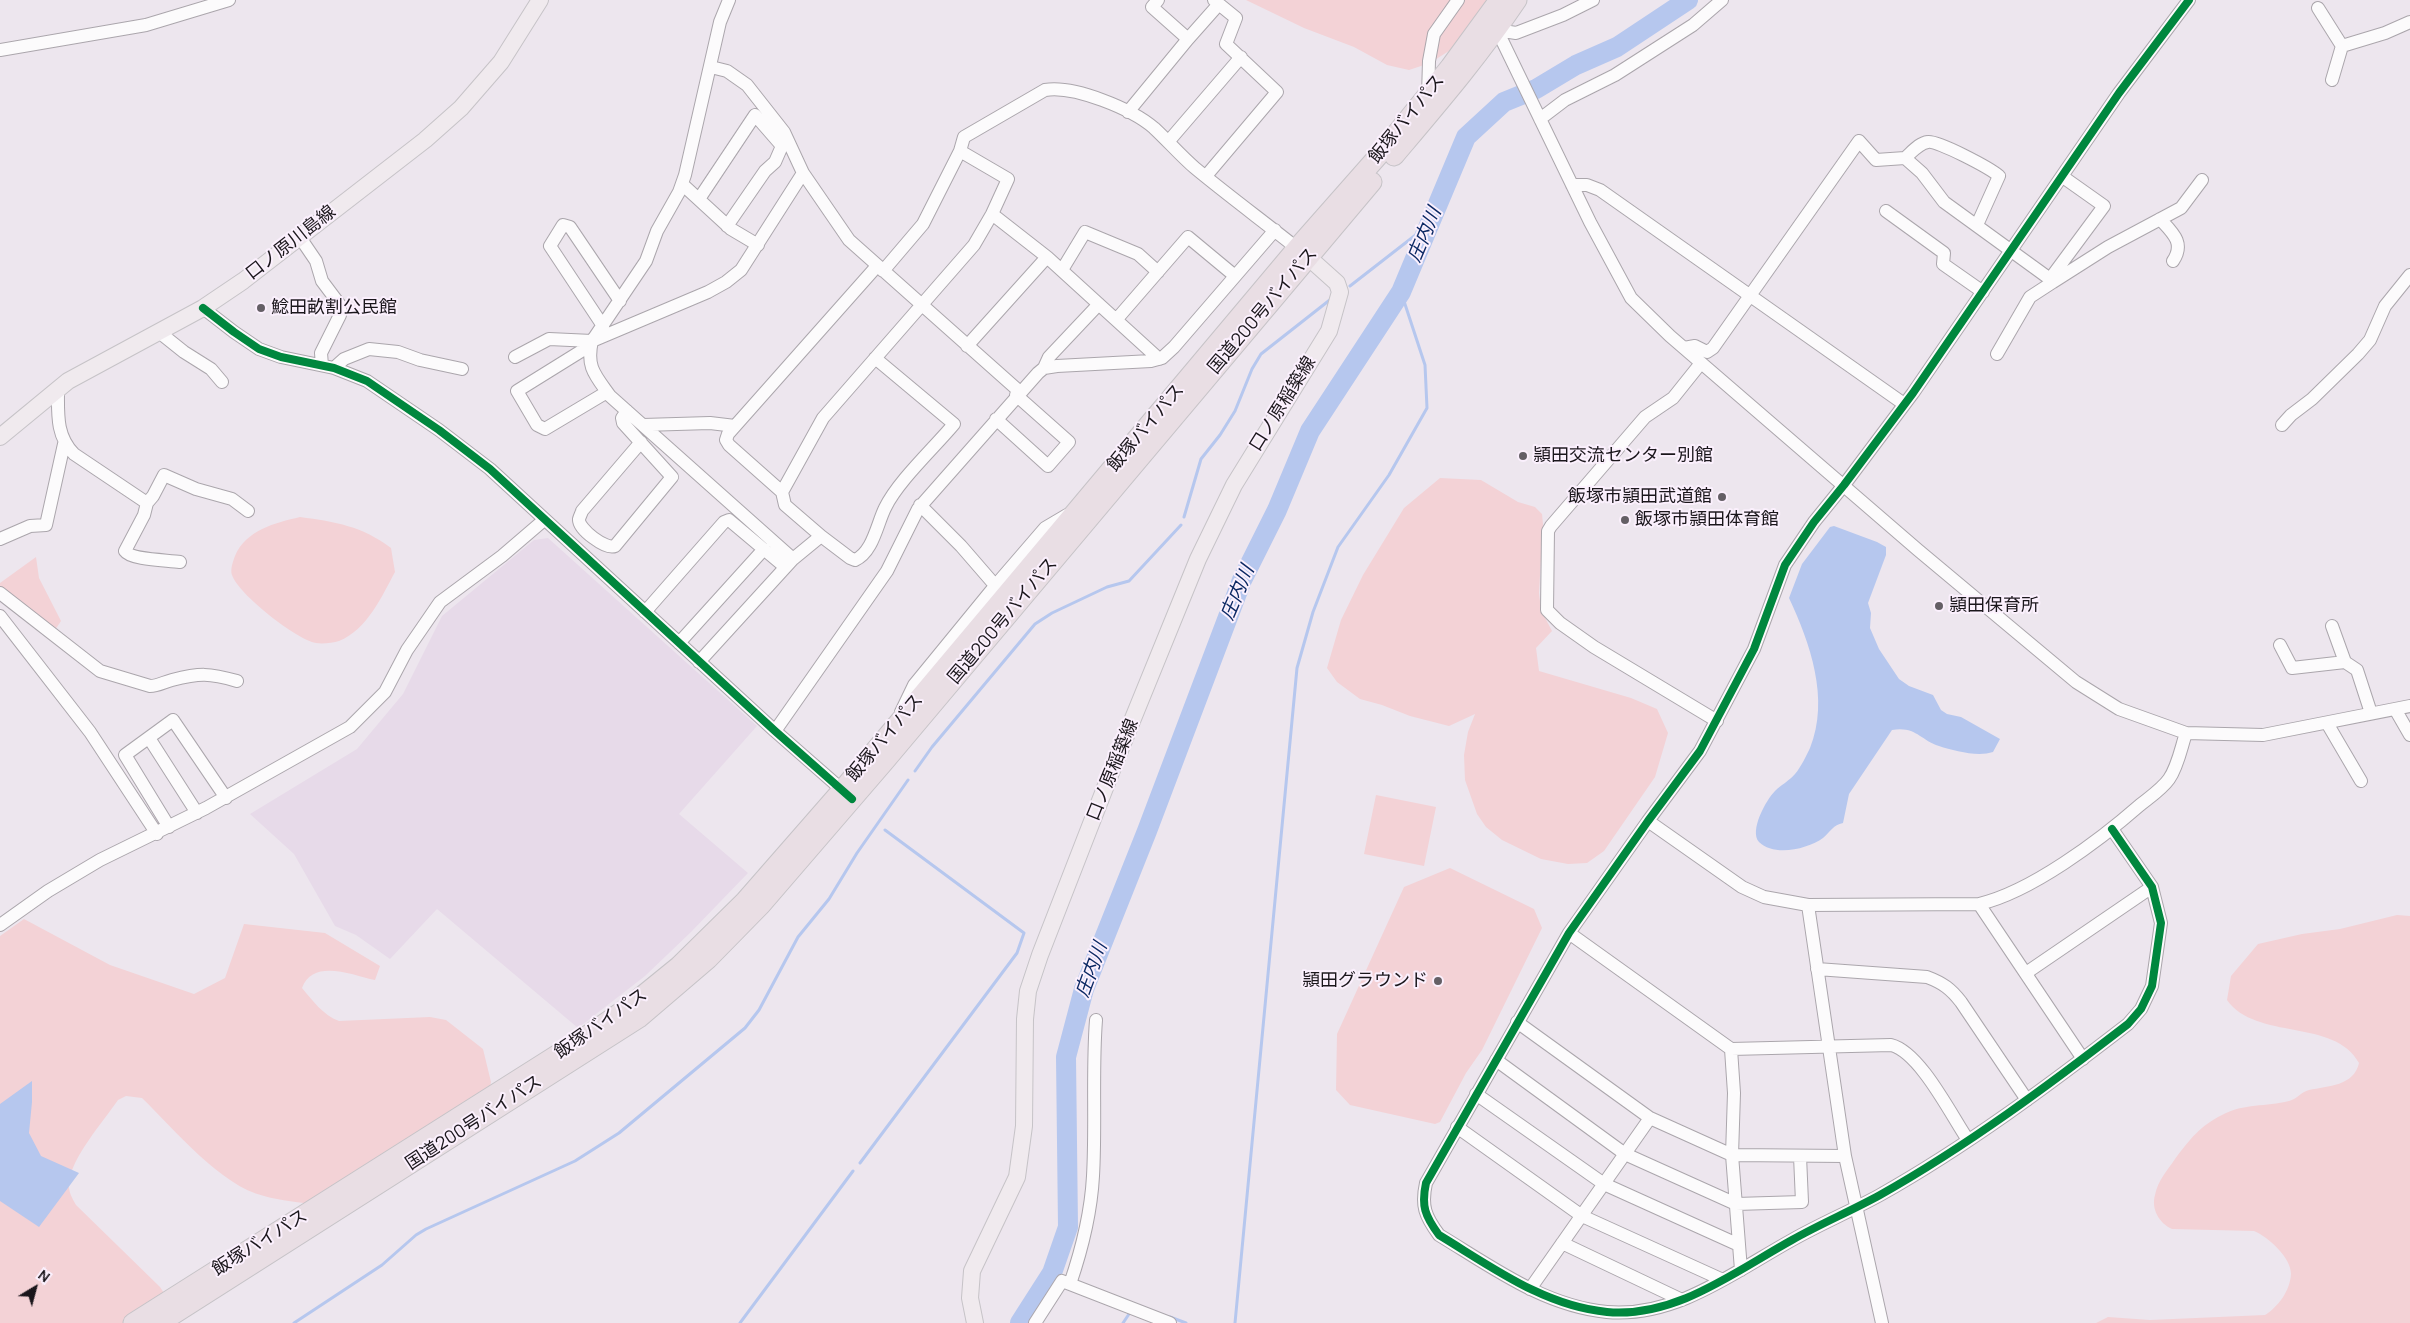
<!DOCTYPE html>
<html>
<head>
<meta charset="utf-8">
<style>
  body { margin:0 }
  #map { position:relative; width:2410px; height:1323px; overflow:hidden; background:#ede6ee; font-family:Manrope,sans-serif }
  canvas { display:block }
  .north { position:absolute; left:10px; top:1263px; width:50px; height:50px; -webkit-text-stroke:4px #fbf0fd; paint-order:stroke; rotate:37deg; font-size:14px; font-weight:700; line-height:20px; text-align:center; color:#1a161b }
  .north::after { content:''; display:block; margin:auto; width:18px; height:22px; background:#1a161b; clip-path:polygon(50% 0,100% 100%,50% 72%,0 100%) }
</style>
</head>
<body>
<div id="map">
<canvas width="2410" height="1323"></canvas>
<div class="north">N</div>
</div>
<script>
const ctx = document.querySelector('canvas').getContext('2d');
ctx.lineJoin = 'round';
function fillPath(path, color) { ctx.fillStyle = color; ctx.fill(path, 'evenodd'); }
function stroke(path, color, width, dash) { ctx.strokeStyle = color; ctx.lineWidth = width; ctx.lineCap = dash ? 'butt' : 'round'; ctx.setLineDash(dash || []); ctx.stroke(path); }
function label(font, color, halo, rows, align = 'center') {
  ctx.font = font + ' Manrope,"Noto Sans JP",sans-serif'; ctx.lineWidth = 4; ctx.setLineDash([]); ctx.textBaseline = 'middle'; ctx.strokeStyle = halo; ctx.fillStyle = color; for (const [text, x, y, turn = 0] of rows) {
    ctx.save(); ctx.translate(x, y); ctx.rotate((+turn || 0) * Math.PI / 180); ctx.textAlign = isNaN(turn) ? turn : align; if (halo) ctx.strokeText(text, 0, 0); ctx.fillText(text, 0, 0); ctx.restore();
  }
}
fillPath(new Path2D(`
  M548,538L757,726L679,814L748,873L691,932L645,976L578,1028L437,909L390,959L356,935L335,926L294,854L250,814L357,749L403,694L442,616L534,540Z`), '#e7dae9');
fillPath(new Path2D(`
  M1246,0H1495L1452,49L1430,63L1409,70L1387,65L1354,47L1304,28Z
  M1440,478L1481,480L1518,502L1535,507L1542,514L1543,524L1539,593L1541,610L1552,631L1536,648L1539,671L1631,698L1657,709L1668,733L1655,777L1604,851L1587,863L1568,864L1541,859L1502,840L1486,827L1477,814L1465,780L1464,755L1468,732L1475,714L1449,726L1410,716L1382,705L1360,699L1337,682L1327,668L1341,620L1363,575L1404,508Z
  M300,517C336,522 362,526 391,548L395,572C382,596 367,630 339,641C333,643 322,644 316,643C297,640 238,594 232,575C230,570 233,561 235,556C246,530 275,523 300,517Z
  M36,557L39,578L61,621L55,630L0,587V583Z
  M1376,795L1436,807L1424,866L1364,854Z
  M1450,868L1534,909L1542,928L1482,1050L1466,1073L1440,1122L1435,1124L1350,1105L1336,1090L1337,1034L1404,887Z
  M2397,915L2410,916V1323H2096L2108,1317L2150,1320L2265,1315C2278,1307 2290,1291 2291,1274C2291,1257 2268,1237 2254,1231L2172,1229C2159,1223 2151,1209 2155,1195C2158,1180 2167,1171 2175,1159C2190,1139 2200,1126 2222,1115C2244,1103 2266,1107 2289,1101C2297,1099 2301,1092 2309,1090C2328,1086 2354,1086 2359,1063C2335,1018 2256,1041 2227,1000L2231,976L2258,944L2302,934L2340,929Z
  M24,919L110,965L194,994L225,978L244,924L325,933L380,966L375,980C352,975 313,958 302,988C313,1001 323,1015 339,1021L430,1017L446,1020L483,1049L491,1082L487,1101L317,1205C300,1202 281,1201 264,1196C221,1186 174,1129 142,1098L126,1096L118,1100C103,1122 71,1158 69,1183C68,1191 72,1198 76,1205L160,1287L170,1302L135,1323H0V936Z`), '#f3d2d6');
fillPath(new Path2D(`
  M1834,526L1877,542L1886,547V555L1868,603L1871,613L1870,628L1879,649L1899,679L1909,686L1933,695L1941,710L1947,714L1961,717L2000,739L1993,752C1978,757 1954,751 1939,746C1920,740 1916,726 1892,730L1849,794L1843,823C1833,825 1831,831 1823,838C1808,849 1774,857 1759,842C1749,831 1766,800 1775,791C1781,785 1789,781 1795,774C1801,767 1806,756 1810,748C1830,699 1810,643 1789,598L1802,564L1830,527Z
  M32,1081V1102L29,1133L41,1156L79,1173L39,1227L0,1201V1104Z`), '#b6c7ee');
stroke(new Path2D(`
  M1350,286L1431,223
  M1184,517L1201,459L1220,435L1235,411L1252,369L1261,354L1331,299
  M915,771L932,747L1035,624L1052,613L1107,587L1129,581L1181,525
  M860,1163L1017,953L1024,933L885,830
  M1170,1317L1186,1323
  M294,1323L382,1265L416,1235L426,1229L575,1161L619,1133L745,1028L759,1010L798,937L829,899L857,853L908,780
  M740,1323L853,1171
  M1123,1323L1131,1311
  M1235,1323L1297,668L1313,612L1338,547L1389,475L1427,408L1425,365L1401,292`), '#b6c7ee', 3);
stroke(new Path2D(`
  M1020,1323L1052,1273L1068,1227L1066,1057L1084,989L1147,831L1242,580L1277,510L1310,431L1401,292L1466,137L1504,102L1536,89L1576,65L1617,47L1688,0`), '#b6c7ee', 20);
const minor = new Path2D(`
  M2318,8L2342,46L2385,33L2410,22
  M1491,26L1497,30L1590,222L1631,298L1670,336L1918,550L2076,682L2119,709L2186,733L2263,735L2410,706
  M1497,30L1516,33L1563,15L1593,0
  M1188,39L1219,4
  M0,50L146,25L229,0
  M711,67L727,71L747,85L784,132L803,173L849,240L1020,392
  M2332,80L2342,46
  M1428,95L1429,61L1434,34L1458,0
  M1128,112L1188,39L1152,7L1158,0
  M1540,119L1565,100L1615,75L1693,25L1722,0
  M1168,142L1241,57
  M1905,158C1912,152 1919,143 1928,142C1937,140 1990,168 1999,176L1977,225
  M1206,176L1277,92L1226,44L1236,18L1214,0
  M682,184L731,229L758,245
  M1572,185H1587L1600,190L1904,404
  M699,199L755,115L782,146L775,162L765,171L727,226
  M1886,211L1944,253L1943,264L1983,292
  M992,214L1047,257L1159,359
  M2160,219C2173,233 2185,243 2173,261
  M299,236L316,261L322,281L340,305V315L321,353L322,365
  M877,266L728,434L726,440L729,445L782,492L823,418L974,245L992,214L1008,179L960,151
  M1062,270L1085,232L1138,254L1158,272
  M883,271L923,224L960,151L964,137L1045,90C1074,85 1132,109 1154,128C1168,141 1181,156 1195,168C1230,197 1267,224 1303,253
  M2050,279L2053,282L2108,247L2181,208L2202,180
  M203,308L234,332L259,349L281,357L334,368L367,381L439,430L490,469L775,731L848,795
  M1116,320L1188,237L1235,276
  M603,326L550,246L563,225L570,227L620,301
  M159,332L184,352L211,369L222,382
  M591,345L517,391L537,425L545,429L607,392
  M967,346L1047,257
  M1684,348L1695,346L1707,352L1713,348L1859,141L1876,160L1905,158L1922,173L1944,202L2050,279L2104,206L2063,177
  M1997,354L2030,297L2053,282
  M515,357L549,339L592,341L708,292L726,282L741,270L803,173
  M1701,363L1673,398L1645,417L1551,526L1548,531L1547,610L1560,623L1594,647L1717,721
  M334,368L344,359L369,349L398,352L420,360L462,369
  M1044,368L1049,357L1099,304
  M58,390C58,414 56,436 74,454L147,503L153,496L164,475L196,489L232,499L248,511
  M627,411L622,418L623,423L672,477L615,546C606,550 578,529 579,519C579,518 582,512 582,511L641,442
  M996,419L1048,466L1069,442L1016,395
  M643,425L710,423L735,426
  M2282,425L2291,415L2312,399L2358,354L2370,340L2385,306L2410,275
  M782,492L785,505L821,536
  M147,503L144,515L125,551C131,560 168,560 180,562
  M920,505L961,546L1000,591
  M0,539L30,526L46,525L64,444
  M793,559L821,536L850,558L855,560C873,552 877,524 885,508C898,481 934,448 954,424L875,358
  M0,593L100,671L150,686C158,686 164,682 172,680C200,673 209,673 237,681
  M645,612L724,522L729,520L785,567
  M0,616L90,732L157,834
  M2332,626L2345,662
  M679,643L764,549
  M2280,645L2292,668L2345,662L2357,670L2371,713
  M699,662L793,559L610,396C595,375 586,367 592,341L646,261L657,231L679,192L685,175L720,22L729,0
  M2395,709L2410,735
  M901,712L914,685L995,586L1045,528L1067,515
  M2327,723L2361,781
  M775,731L887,571L918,509L1038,373L1044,368L1057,366L1151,361L1162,358L1174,347L1275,230
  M149,738L197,813
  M1648,821L1742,887L1764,897L1808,905L1979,904C2031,892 2100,840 2140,805C2150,797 2162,789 2169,779C2178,766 2181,748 2186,733
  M169,827L125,755L173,720L226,798
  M2112,829L2152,887L2161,923L2152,986L2141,1009L2128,1024C2049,1085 1967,1146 1880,1195C1851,1211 1820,1224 1792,1240C1734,1272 1676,1318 1607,1312C1544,1306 1492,1267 1439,1235C1425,1216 1421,1206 1426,1183L1569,933L1648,821L1700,751L1754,649L1785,565L1814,522L1844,485L1913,393L2119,93L2189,0
  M1979,904L2083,1059
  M1808,905L1845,1156L1882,1323
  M0,925L48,891L100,860L206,808L350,727L385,692L407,650L440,602L502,556L544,520
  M1817,969L1927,977C1943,983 1951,989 1961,1002L2027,1100
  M2026,973L2152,887
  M1517,1022L1650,1118L1732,1155L1734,1093L1731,1049L1569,933
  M1731,1049L1891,1045C1920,1052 1951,1115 1968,1140
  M1496,1060L1625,1154L1736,1204L1802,1202L1800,1156
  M1476,1094L1604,1184L1739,1245
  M1457,1127L1582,1216L1723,1280
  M1562,1243L1682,1300
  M1741,1270L1732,1155L1845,1156
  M1070,1284C1082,1249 1091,1213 1093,1176C1096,1124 1092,1072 1096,1020
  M1530,1289L1650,1118
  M1035,1323L1062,1281L1170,1323`);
const major = new Path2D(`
  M0,437L68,381L203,308L243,281L425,140L461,108L501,62L540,0
  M975,1323L970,1298L972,1271L1017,1177L1024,1126L1025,1019L1028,991L1040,955L1110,775L1198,559L1234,485L1329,331L1340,292L1337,283L1308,257`);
const highway = new Path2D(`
  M1394,156C1437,105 1480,55 1517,0
  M133,1323L585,1037L631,1005L679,966L745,901L842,790L1297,248L1379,155L1450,67L1499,0
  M160,1323L639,1018L708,959L761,905L885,761L1372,182`);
stroke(minor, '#aba6ac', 14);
stroke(major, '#c6c3c7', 18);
stroke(highway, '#c6c3c7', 21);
stroke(minor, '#fcfbfc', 12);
stroke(major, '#f0eaee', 16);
stroke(highway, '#e9dee4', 19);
stroke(new Path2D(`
  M203,308L234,332L259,349L281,357L334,368L367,381L439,430L490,469L775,731L852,799
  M2112,829L2152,887L2161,923L2152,986L2141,1009L2128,1024C2049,1085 1967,1146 1880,1195C1851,1211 1820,1224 1792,1240C1734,1272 1676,1318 1607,1312C1544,1306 1492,1267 1439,1235C1425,1216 1421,1206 1426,1183L1569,933L1648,821L1700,751L1754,649L1785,565L1814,522L1844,485L1913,393L2119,93L2189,0`), '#00873e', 8);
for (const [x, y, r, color] of [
  [261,308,5,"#645f65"],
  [1523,456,5,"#645f65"],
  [1722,497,5,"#645f65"],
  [1625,520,5,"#645f65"],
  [1939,606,5,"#645f65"],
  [1438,981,5,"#645f65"]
]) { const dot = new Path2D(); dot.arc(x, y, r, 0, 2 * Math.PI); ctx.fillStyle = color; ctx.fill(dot); stroke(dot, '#fbf0fd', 2); }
label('18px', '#1a161b', '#fbf0fd', [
  ["飯塚バイパス",1407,119,-51],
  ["口ノ原川島線",291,243,-38],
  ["国道200号バイパス",1263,311,-50],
  ["口ノ原稲築線",1283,404,-58],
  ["飯塚バイパス",1146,428,-50],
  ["国道200号バイパス",1003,621,-50],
  ["飯塚バイパス",885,738,-50],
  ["口ノ原稲築線",1113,770,-68],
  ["飯塚バイパス",601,1024,-35],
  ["国道200号バイパス",474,1123,-33],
  ["飯塚バイパス",260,1243,-32]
]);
label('18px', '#1a161b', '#fbf0fd', [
  ["鯰田畝割公民館",271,308],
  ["頴田交流センター別館",1533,456],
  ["飯塚市頴田武道館",1712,497,"right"],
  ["飯塚市頴田体育館",1635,520],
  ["頴田保育所",1949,606],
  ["頴田グラウンド",1428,981,"right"]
], 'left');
label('italic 19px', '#0c2964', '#fbf0fd', [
  ["庄内川",1425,235,-67],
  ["庄内川",1238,593,-67],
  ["庄内川",1092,970,-70]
]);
</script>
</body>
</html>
